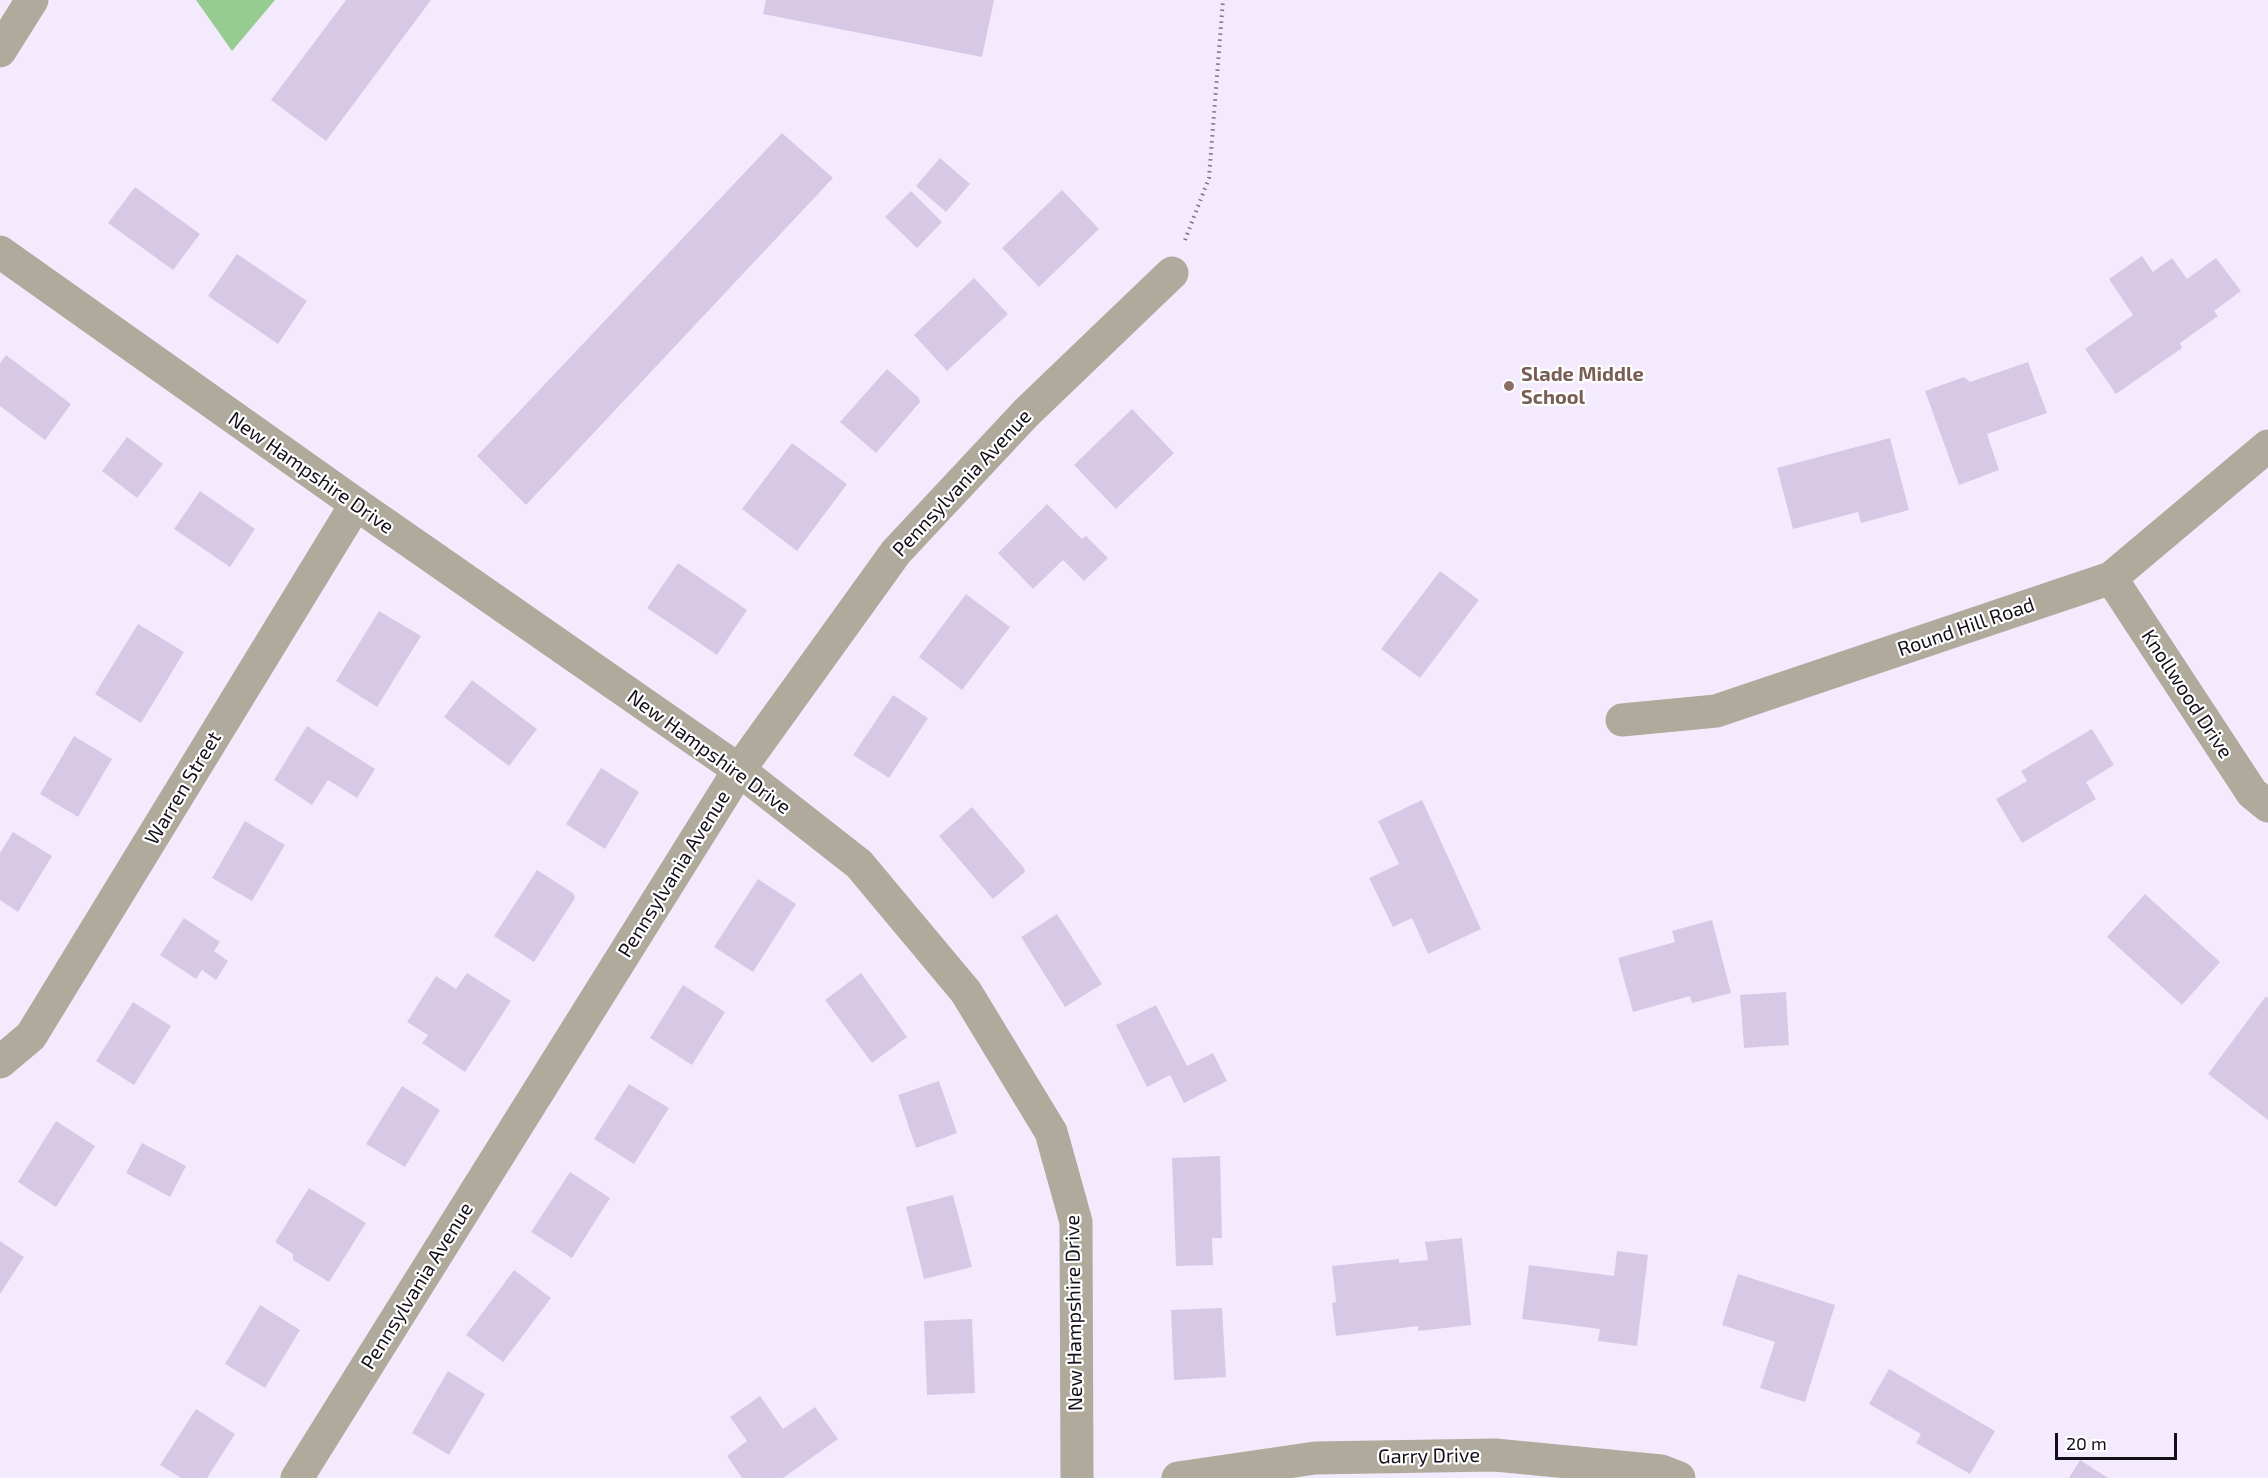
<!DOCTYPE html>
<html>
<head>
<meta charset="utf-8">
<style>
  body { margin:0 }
  #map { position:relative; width:2268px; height:1478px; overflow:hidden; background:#f3ebfd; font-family:"Exo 2",sans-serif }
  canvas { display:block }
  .scale { position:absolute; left:2055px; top:1433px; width:122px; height:27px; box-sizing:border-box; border:3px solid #130e18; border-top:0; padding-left:8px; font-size:18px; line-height:21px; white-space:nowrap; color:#130e18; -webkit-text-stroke:4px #fff; paint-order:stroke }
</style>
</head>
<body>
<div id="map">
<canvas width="2268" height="1478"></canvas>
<div class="scale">20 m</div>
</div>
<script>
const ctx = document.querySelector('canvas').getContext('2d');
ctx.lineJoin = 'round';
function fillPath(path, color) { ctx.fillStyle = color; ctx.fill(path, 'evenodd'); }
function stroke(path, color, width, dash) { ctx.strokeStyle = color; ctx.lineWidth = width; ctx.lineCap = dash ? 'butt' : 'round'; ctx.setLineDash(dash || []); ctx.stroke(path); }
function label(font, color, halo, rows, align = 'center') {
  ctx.font = font + ' "Exo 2",sans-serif'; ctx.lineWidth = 4.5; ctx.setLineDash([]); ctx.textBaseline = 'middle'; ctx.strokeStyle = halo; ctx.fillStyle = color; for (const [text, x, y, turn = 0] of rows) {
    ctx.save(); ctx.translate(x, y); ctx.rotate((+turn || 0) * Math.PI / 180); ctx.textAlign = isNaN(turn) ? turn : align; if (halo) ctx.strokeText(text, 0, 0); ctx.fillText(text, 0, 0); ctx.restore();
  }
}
fillPath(new Path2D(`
  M196,0H275L232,51Z`), '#96cc91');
fillPath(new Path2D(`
  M346,0H431L326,141L271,100Z
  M766,0H994L982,57L763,14Z
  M782,133L833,178L526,505L477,456Z
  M940,158L970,184L946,212L916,186Z
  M135,187L200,234L173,270L108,223Z
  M1062,190L1099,229L1039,287L1002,248Z
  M911,191L942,222L917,248L885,217Z
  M237,254L307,301L278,344L208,296Z
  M2142,256L2153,272L2172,258L2187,279L2216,258L2241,291L2214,311L2218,316L2180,343L2182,348L2116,394L2085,349L2133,315L2109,279Z
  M974,278L1008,314L947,371L914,335Z
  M6,355L71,404L45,440L0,406V363Z
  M2028,362L2047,413L1987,434L1999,470L1959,485L1925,391L1964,377L1970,382Z
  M887,369L919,398L920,402L876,453L840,422Z
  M1132,409L1174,453L1116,509L1074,465Z
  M127,437L163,464L137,498L102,471Z
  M1890,438L1909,510L1861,523L1858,512L1793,529L1777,468Z
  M792,443L847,484L797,551L742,509Z
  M200,491L255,529L230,567L174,529Z
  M1047,504L1082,539L1086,536L1108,558L1084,581L1063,560L1033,589L998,553Z
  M678,563L747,610L717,655L647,608Z
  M1440,571L1479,600L1420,678L1381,649Z
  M966,594L1010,627L962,690L919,657Z
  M379,611L421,636L377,707L336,681Z
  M138,624L184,652L141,723L95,694Z
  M472,680L537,729L509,766L444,717Z
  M893,695L928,718L889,778L853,755Z
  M307,726L375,769L357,798L328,780L312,805L274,780Z
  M2092,729L2114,765L2086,782L2096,799L2022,843L1996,799L2027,781L2021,771Z
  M74,736L112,759L78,817L40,794Z
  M601,768L639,792L605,849L566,824Z
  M1422,800L1481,929L1428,954L1412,918L1393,927L1369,878L1399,864L1378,821Z
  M972,807L1024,868L1025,872L993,899L939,836Z
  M245,821L285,845L252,901L212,878Z
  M13,832L52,856L18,912L0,900V853Z
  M537,870L573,893L575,898L534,962L494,936Z
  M758,879L796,904L753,972L714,947Z
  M2145,894L2220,962L2182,1005L2107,937Z
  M1057,914L1102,984L1065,1007L1021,937Z
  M184,918L220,942L214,951L228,961L216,980L202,970L196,979L160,955Z
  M1712,920L1731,993L1692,1003L1690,996L1633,1012L1618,958L1675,942L1672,931Z
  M467,973L511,1001L465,1072L422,1043L428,1035L407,1022L436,976L456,989Z
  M861,973L907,1037L872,1063L825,1000Z
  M683,985L725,1012L692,1065L650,1038Z
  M1786,992L1789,1045L1744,1048L1740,995Z
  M2266,996L2268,998V1120L2208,1074Z
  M133,1002L171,1026L134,1085L96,1061Z
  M1156,1005L1187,1066L1213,1053L1227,1081L1184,1103L1170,1075L1147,1087L1116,1025Z
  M939,1081L957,1133L916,1148L898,1095Z
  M629,1084L669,1108L634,1164L594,1139Z
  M402,1086L440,1110L405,1167L366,1144Z
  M56,1121L95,1146L56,1207L18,1182Z
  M142,1143L186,1166L170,1197L126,1173Z
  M1220,1156L1222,1238H1212L1213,1265L1176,1266L1172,1158Z
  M570,1172L610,1198L572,1258L531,1232Z
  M309,1188L366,1223L329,1282L293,1260V1254L275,1242Z
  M953,1195L972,1267L924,1279L906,1207Z
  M1462,1238L1471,1325L1418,1331V1326L1336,1336L1332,1303L1336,1302L1332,1266L1399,1259V1263L1428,1260L1425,1242Z
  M0,1241L24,1257L0,1294Z
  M1617,1251L1648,1255L1637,1346L1598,1341L1600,1329L1522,1319L1529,1265L1614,1276Z
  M514,1270L551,1298L503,1362L466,1335Z
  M1738,1274L1835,1305L1805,1402L1760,1388L1775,1342L1722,1325Z
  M260,1305L300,1330L265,1388L225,1364Z
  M1222,1308L1226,1377L1174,1380L1171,1310Z
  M972,1319L975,1393L927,1395L924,1321Z
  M1889,1369L1995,1431L1970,1474L1916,1443L1921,1434L1869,1404Z
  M448,1371L485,1394L449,1455L412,1433Z
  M760,1396L783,1429L815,1407L838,1439L783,1478H742L727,1456L747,1441L730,1417Z
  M196,1409L235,1434L207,1478H181L160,1465Z
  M2080,1460L2108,1478H2069Z`), '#d7c9e6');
stroke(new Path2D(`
  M1185,240L1209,178L1223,0`), '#7c7684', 4, [1.5, 4.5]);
stroke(new Path2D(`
  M0,51L32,0
  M0,252L356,504L739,770L859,864L966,992L1051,1132L1076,1222L1077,1478
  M2111,578L2252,793L2268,806
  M1622,720L1716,711L2111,578L2268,446
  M0,1062L31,1036L356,504
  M297,1478L739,770L896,552L1026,413L1172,273
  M1178,1478L1315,1458L1495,1455L1661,1471L1679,1478`), '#b0aa9d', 33);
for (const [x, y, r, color] of [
  [1509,386,6,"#8d6e63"]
]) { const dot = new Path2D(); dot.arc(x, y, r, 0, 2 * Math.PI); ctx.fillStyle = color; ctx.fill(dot); stroke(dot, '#fff', 2); }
label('bold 20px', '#785e54', '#fff', [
  ["Slade Middle",1521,374],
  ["School",1521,397]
], 'left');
label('20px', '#130e18', '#fff', [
  ["New Hampshire Drive",311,473,35],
  ["Pennsylvania Avenue",962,483,-47],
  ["Round Hill Road",1966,627,-19],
  ["Knollwood Drive",2187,694,57],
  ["New Hampshire Drive",709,752,36],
  ["Warren Street",183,788,-59],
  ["Pennsylvania Avenue",674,874,-58],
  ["Pennsylvania Avenue",417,1286,-58],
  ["New Hampshire Drive",1074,1313,-91],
  ["Garry Drive",1429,1456,-1]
]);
</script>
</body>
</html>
